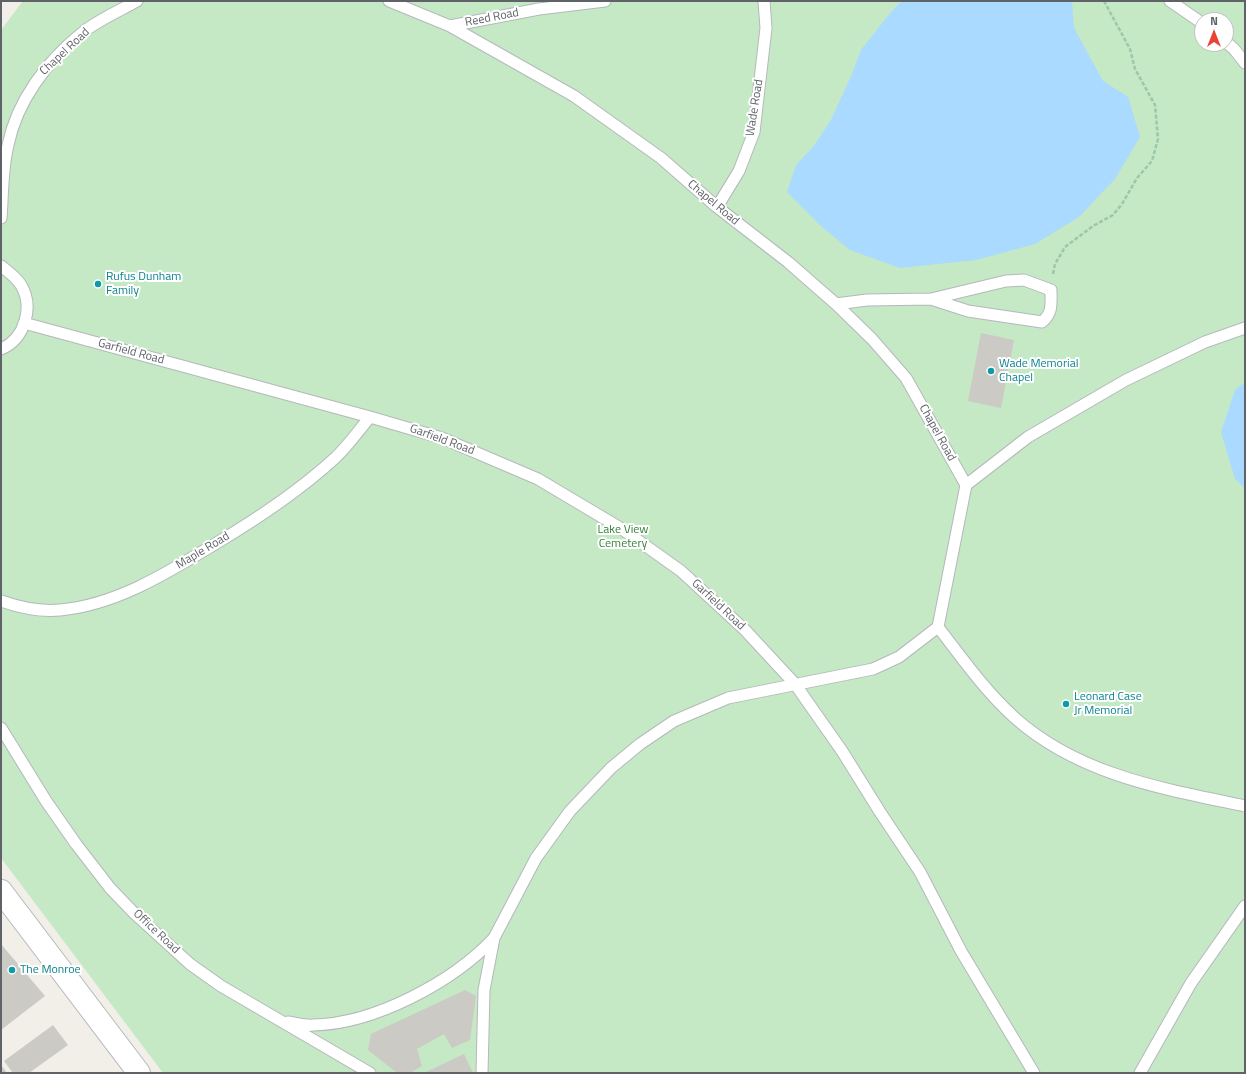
<!DOCTYPE html>
<html>
<head>
<meta charset="utf-8">
<style>
  body { margin:0 }
  #map { position:relative; width:1246px; height:1074px; overflow:hidden; background:#f1efe8; font-family:"Titillium Web",sans-serif }
  canvas { display:block }
  .frame { position:absolute; inset:0; border:2px solid #5f6368; pointer-events:none }
  .north { position:absolute; left:1194px; top:12px; width:40px; height:40px; box-sizing:border-box; background:#fff; border:1px solid #bfc1c3; border-radius:50%; rotate:0deg; font-size:11px; font-weight:700; line-height:16px; text-align:center; color:#5f6368 }
  .north::after { content:''; display:block; margin:auto; width:14px; height:18px; background:#ea4335; clip-path:polygon(50% 0,100% 100%,50% 72%,0 100%) }
</style>
</head>
<body>
<div id="map">
<canvas width="1246" height="1074"></canvas>
<div class="frame"></div>
<div class="north">N</div>
</div>
<script>
const ctx = document.querySelector('canvas').getContext('2d');
ctx.lineJoin = 'round';
function fillPath(path, color) { ctx.fillStyle = color; ctx.fill(path, 'evenodd'); }
function stroke(path, color, width, dash) { ctx.strokeStyle = color; ctx.lineWidth = width; ctx.lineCap = dash ? 'butt' : 'round'; ctx.setLineDash(dash || []); ctx.stroke(path); }
function label(font, color, halo, rows, align = 'center') {
  ctx.font = font + ' "Titillium Web",sans-serif'; ctx.lineWidth = 4; ctx.setLineDash([]); ctx.textBaseline = 'middle'; ctx.strokeStyle = halo; ctx.fillStyle = color; for (const [text, x, y, turn = 0] of rows) {
    ctx.save(); ctx.translate(x, y); ctx.rotate((+turn || 0) * Math.PI / 180); ctx.textAlign = isNaN(turn) ? turn : align; if (halo) ctx.strokeText(text, 0, 0); ctx.fillText(text, 0, 0); ctx.restore();
  }
}
fillPath(new Path2D(`
  M23,1H1245V1073H163L1,858V30ZM1202,20H1226V44H1202Z`), '#c5e8c5');
fillPath(new Path2D(`
  M902,1H1072L1074,28L1103,81L1128,97L1140,137L1115,179L1079,217L1035,244L976,260L900,268L850,250L822,227L787,192L796,165L813,147L831,120L852,74L861,50L891,12Z
  M1245,382V488L1235,479L1221,432L1235,390Z`), '#aadaff');
fillPath(new Path2D(`
  M981,333L1014,340L1001,408L968,401Z
  M1,944L45,996L1,1030Z
  M465,990L476,996L470,1040L452,1048L444,1034L417,1049L422,1066L410,1073L396,1072L368,1050L371,1034Z
  M53,1025L68,1045L29,1073H13L4,1061Z
  M464,1054L473,1073H424Z
  M1,1065L7,1073H1Z`), '#cccac5');
const lane = new Path2D(`
  M389,1L450,26L574,96L661,158L717,207L788,262L836,304L872,339L906,378L966,485
  M1170,1L1202,23
  M450,26L539,9L605,1
  M1226,42L1234,49L1245,63
  M717,207L739,171L754,132L766,28L764,1
  M1,218C3,194 2,169 8,145C17,101 47,61 82,33C98,20 119,11 137,1
  M1,266C9,272 16,277 21,285C34,307 25,339 1,349
  M836,304L867,300L931,299L968,311L1042,322C1053,313 1051,303 1051,290L1024,280L1006,281L931,299
  M24,323L370,417L442,438L538,479L622,529L681,571L745,630L795,684L842,751L880,812L920,872L961,951L1034,1073
  M1,601C21,608 39,612 60,610C116,605 167,573 215,544C257,519 298,492 335,458C348,446 359,430 370,417
  M938,627C962,658 985,691 1015,718C1079,775 1164,789 1245,806
  M1,728L46,801L76,844L110,888L134,913L190,964L221,986L370,1073
  M288,1022C296,1023 305,1026 313,1025C374,1024 453,982 494,938
  M482,1073L484,990L494,938L536,858L570,811L611,768L640,744L674,721L728,698L873,669L899,657L938,627L966,485L1028,437L1126,380L1205,342L1245,328
  M1140,1073L1191,983L1245,906`);
const street = new Path2D(`
  M1,891L139,1073`);
stroke(lane, '#b5b8bc', 13);
stroke(street, '#b5b8bc', 24);
stroke(new Path2D(`
  M1053,274L1055,264L1065,247L1093,226L1113,215L1122,204L1137,178L1152,161L1158,139L1155,105L1135,69L1130,49L1104,1`), '#9cc7a9', 2.5, [4, 2]);
stroke(lane, '#fff', 11);
stroke(street, '#fff', 22);
for (const [x, y, r, color] of [
  [98,284,4,"#0f9aa8"],
  [991,371,4,"#0f9aa8"],
  [1066,704,4,"#0f9aa8"],
  [12,970,4,"#0f9aa8"]
]) { const dot = new Path2D(); dot.arc(x, y, r, 0, 2 * Math.PI); ctx.fillStyle = color; ctx.fill(dot); stroke(dot, '#fff', 1.5); }
label('12px', '#5f6368', '#fff', [
  ["Reed Road",492,18,-11],
  ["Chapel Road",65,52,-43],
  ["Wade Road",755,108,-81],
  ["Chapel Road",713,203,40],
  ["Garfield Road",131,352,15],
  ["Chapel Road",937,433,61],
  ["Garfield Road",442,440,20],
  ["Maple Road",203,551,-31],
  ["Garfield Road",718,605,43],
  ["Office Road",156,932,43]
]);
label('12px', '#0d838f', '#fff', [
  ["Rufus Dunham",106,277],
  ["Family",106,291],
  ["Wade Memorial",999,364],
  ["Chapel",999,378],
  ["Leonard Case",1074,697],
  ["Jr Memorial",1074,711],
  ["The Monroe",20,970]
], 'left');
label('12px', '#348238', '#fff', [
  ["Lake View",623,530],
  ["Cemetery",623,544]
]);
</script>
</body>
</html>
